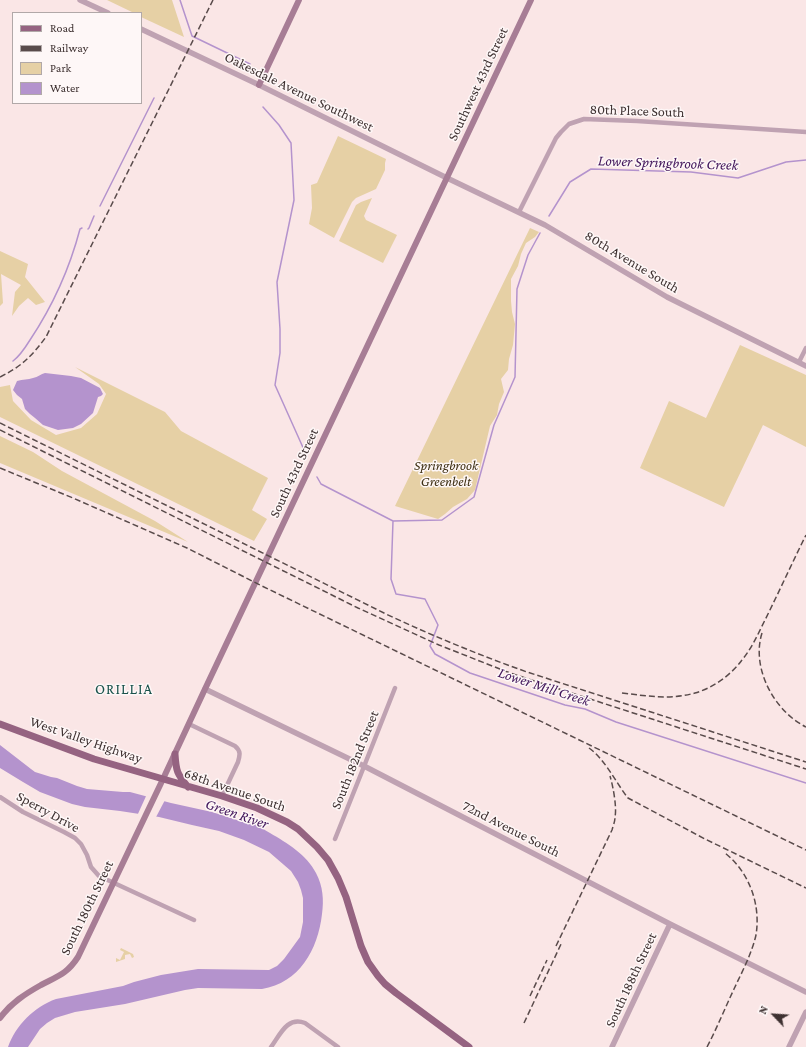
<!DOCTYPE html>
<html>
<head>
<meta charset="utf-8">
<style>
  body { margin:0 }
  #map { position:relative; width:806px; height:1047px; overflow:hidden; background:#fae6e6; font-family:"Crimson Pro",serif }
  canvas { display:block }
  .legend { position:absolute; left:12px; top:12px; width:130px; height:92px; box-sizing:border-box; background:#fef7f7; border:1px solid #b1a8a8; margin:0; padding:5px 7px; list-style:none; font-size:12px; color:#3e3131 }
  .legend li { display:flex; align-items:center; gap:8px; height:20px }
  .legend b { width:20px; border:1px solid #b1a8a8 }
  .north { position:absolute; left:754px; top:995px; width:40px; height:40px; -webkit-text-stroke:3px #fef7f7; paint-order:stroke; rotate:295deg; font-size:11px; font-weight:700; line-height:16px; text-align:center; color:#3e3131 }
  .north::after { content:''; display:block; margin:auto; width:14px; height:18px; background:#3e3131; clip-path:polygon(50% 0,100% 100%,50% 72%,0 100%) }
</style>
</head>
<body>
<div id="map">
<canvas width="806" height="1047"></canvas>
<ul class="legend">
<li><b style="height:5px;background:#956381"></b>Road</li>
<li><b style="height:5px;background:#594b4b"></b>Railway</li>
<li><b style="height:11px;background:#e6d0a5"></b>Park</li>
<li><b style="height:11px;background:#b493cd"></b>Water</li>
</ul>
<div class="north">N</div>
</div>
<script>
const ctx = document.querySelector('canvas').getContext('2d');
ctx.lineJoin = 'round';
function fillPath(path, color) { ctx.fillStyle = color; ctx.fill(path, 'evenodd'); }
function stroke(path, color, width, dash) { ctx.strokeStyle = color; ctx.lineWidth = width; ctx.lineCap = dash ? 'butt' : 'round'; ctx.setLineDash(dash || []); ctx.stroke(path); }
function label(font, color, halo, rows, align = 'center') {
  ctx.font = font + ' "Crimson Pro",serif'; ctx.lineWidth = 3; ctx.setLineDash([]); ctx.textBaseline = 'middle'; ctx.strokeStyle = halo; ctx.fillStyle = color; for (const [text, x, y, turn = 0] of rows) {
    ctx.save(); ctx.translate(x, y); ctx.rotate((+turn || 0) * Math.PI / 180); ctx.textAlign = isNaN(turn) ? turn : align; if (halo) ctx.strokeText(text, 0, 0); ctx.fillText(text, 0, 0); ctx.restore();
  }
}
fillPath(new Path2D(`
  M107,0H172L184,37L141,17V13H134Z
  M338,136L386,159L385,163V170L376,189L356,198L352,202L334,238L309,224L312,208L311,185L317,183Z
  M372,198L364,216L366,220L397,235L383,263L339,241L356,205L361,202Z
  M530,228L539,232L535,237L526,243L521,254L518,266L511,279V301L512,312L515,324L513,345L509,359L508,370L501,379L504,392L499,404L497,415L490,426L475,490L467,499L453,507L445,514L438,519L395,506Z
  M0,251L28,264L25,277L45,302L36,305L28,298L19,306L12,316L15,292L21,285L1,274L3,303L0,306Z
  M740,345L806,375V447L763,425L724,507L640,468L669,401L706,418Z
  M75,367L165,412L181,431L268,478L252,510L267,519L254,541L0,417V387L10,385L13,401L31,420L56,435L81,428L97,414L106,394L99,384Z
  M0,436L33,452L62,471L155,521L188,542L0,463Z
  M121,948L133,954L134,957L132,958L130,954L125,955V959L116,962V958L120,960L124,952L120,950Z`), '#e6d0a5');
fillPath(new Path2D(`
  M45,373L71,376L81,378L100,388L103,394L101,396L98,397L93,413L81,424L73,428L58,430L43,425L35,418L30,414L25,409L22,399L17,395L13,390L17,381C23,379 28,380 33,378C38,377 41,374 45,373Z
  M0,745L31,769L35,772L51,777L57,778L77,786L87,789L123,792H130L171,803L212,812L243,822C255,821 261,828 270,833C287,843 307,855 316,873C323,886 324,900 322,914C318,950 299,983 262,989L198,988L185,990L125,1004L75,1012L55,1018L47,1023L40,1029L28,1047H8C16,1025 34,1007 56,999L123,986L134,982L161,975L198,969L269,970L277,966L284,959L300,937L303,922V898L301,890L298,882L291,871L269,852L244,840L219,831L192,825L159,817L120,811L85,807L72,804L40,792L23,782L0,768Z`), '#b493cd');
fillPath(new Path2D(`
  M147,794L165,800L155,819L137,816Z`), '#fae6e6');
stroke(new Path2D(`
  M180,0L192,36L250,64
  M263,107L279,125L291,143L294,200L277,282L280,329V353L275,385L305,452
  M100,206L154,98
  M549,216L570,182L591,169L691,172L738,178L786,162L806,160
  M88,229L89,228L94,216
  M13,361C20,356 25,348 30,340C52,307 70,267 80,229L82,228
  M317,477L321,484L393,521L442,520L474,497L494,425L515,377L517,289L528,255L540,233
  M393,521L391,579L396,594L425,599L438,625L430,646L435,654L470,673L565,705L585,709L616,722L806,783`), '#b493cd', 1.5);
stroke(new Path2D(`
  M519,212L556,138L561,132L569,124L584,119L637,121L806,132
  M799,362L806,348
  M189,724L235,746C241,751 240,755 238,762L222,796
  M0,797L23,812L64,832L75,838L81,844L87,855L91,867L99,876L194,920
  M335,839L361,774L395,688
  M271,1047C280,1035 287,1016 305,1023L338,1047`), '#bfa2b2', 4.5);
stroke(new Path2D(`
  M80,0L108,13
  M141,29L255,83L447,178L545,225L667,297L806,366
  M205,689L364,766L670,924L806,992
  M612,1047L670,924
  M789,1047L806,1012`), '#bfa2b2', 5.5);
stroke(new Path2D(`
  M259,85L299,0
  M0,1018C11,1003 25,994 41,985C58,976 67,974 78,957L163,779L205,689L531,0`), '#a77d95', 6);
stroke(new Path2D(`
  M0,724L94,759L222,796L257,808L287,822L298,829L317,847L328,860L338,878L346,897L361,946L368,962L378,976L385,984L396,993L469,1047
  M175,754C176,771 177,774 188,787`), '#956381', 7);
stroke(new Path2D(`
  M0,377C22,366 31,357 46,337L213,0
  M0,423L386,614C433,636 479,655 527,672L806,762
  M0,430L358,608L439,645L510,673L806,769
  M0,468L73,498L187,548L262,586L806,850
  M762,633C751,668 774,711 806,727
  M622,693C648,696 670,700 695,693C713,688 731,675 742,660C752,648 758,634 765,620C779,592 792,563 806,535
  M589,748C605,759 616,783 628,798L705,839L806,888
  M556,946L612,830C613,826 615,822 615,817C617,807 613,786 610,776
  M530,996L547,960
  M524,1023L562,942
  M707,1047C717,1028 725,1008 734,989C742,972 752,953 756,935C761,904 749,872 725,853`), '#594b4b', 1.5, [6, 3]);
label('14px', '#3e3131', '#fef7f7', [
  ["Southwest 43rd Street",478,84,-65],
  ["Oakesdale Avenue Southwest",299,92,26],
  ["80th Place South",637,111,2],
  ["80th Avenue South",632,262,31],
  ["South 43rd Street",294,473,-65],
  ["West Valley Highway",86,740,19],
  ["South 182nd Street",355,760,-68],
  ["68th Avenue South",235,790,19],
  ["Sperry Drive",48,812,29],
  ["72nd Avenue South",511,829,27],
  ["South 180th Street",87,908,-64],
  ["South 188th Street",631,980,-65]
]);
label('italic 14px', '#3d2f12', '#fef7f7', [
  ["Springbrook",446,466],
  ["Greenbelt",446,482]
]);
label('italic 15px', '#42165b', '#fef7f7', [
  ["Lower Springbrook Creek",668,163,2],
  ["Lower Mill Creek",544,687,18],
  ["Green River",237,814,19]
]);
ctx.letterSpacing = '1px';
label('15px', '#19524b', '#fef7f7', [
  ["ORILLIA",124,689]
]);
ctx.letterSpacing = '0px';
</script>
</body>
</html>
